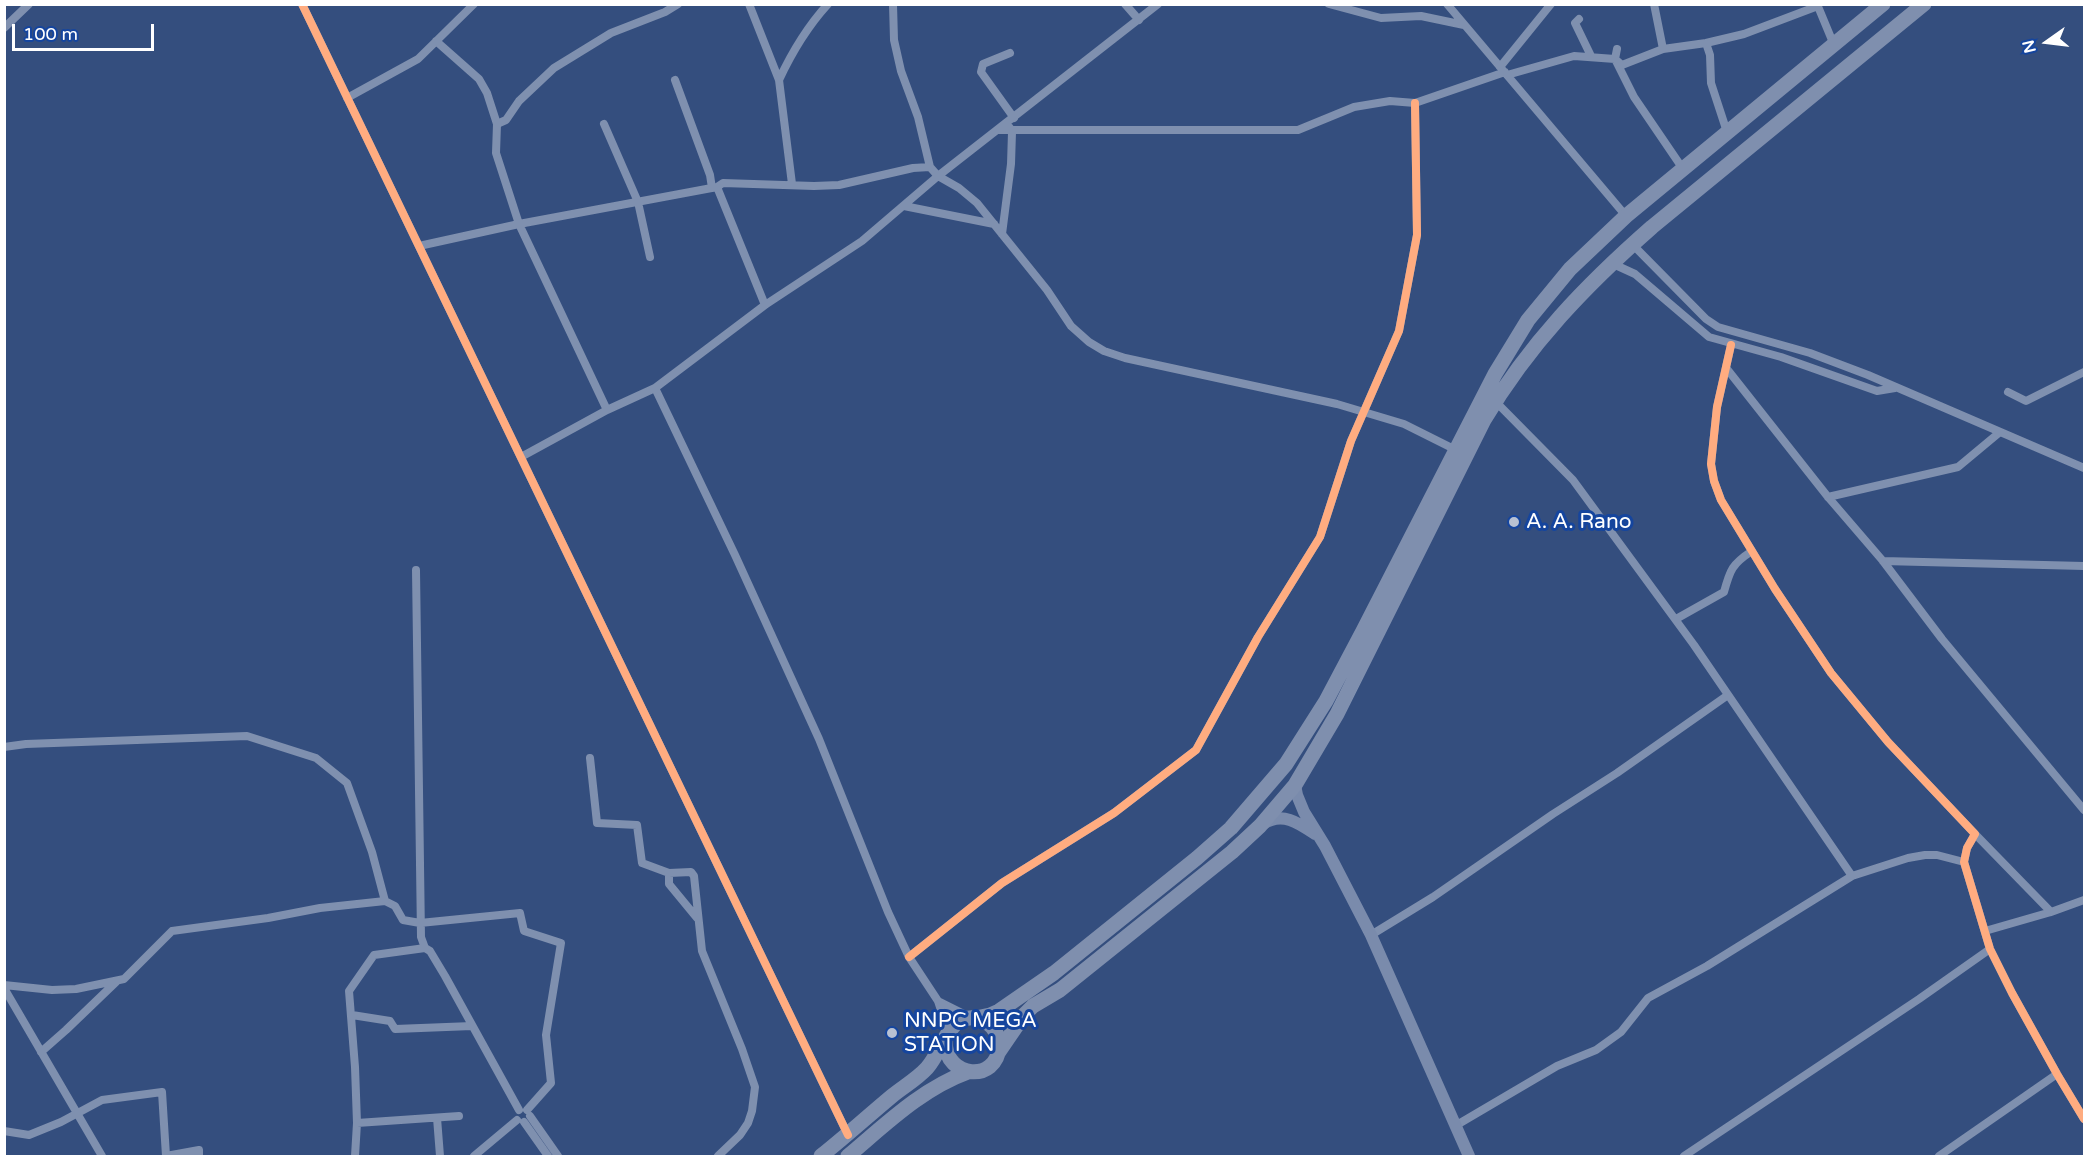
<!DOCTYPE html>
<html>
<head>
<meta charset="utf-8">
<style>
  body { margin:0 }
  #map { position:relative; width:2089px; height:1161px; overflow:hidden; background:#344e7e; font-family:"Varela Round",sans-serif }
  canvas { display:block }
  .frame { position:absolute; inset:0; border:6px solid #fff; pointer-events:none }
  .north { position:absolute; left:2017px; top:12px; width:60px; height:60px; -webkit-text-stroke:4px #15459e; paint-order:stroke; rotate:256deg; font-size:16px; font-weight:700; line-height:24px; text-align:center; color:#fff }
  .north::after { content:''; display:block; margin:auto; width:21px; height:27px; background:#fff; clip-path:polygon(50% 0,100% 100%,50% 72%,0 100%) }
  .scale { position:absolute; left:12px; top:24px; width:142px; height:27px; box-sizing:border-box; border:3px solid #fff; border-top:0; padding-left:8px; font-size:18px; line-height:21px; white-space:nowrap; color:#fff; -webkit-text-stroke:4px #15459e; paint-order:stroke }
</style>
</head>
<body>
<div id="map">
<canvas width="2089" height="1161"></canvas>
<div class="frame"></div>
<div class="north">N</div>
<div class="scale">100 m</div>
</div>
<script>
const ctx = document.querySelector('canvas').getContext('2d');
ctx.lineJoin = 'round';
function stroke(path, color, width, dash) { ctx.strokeStyle = color; ctx.lineWidth = width; ctx.lineCap = dash ? 'butt' : 'round'; ctx.setLineDash(dash || []); ctx.stroke(path); }
function label(font, color, halo, rows, align = 'center') {
  ctx.font = font + ' "Varela Round",sans-serif'; ctx.lineWidth = 6; ctx.setLineDash([]); ctx.textBaseline = 'middle'; ctx.strokeStyle = halo; ctx.fillStyle = color; for (const [text, x, y, turn = 0] of rows) {
    ctx.save(); ctx.translate(x, y); ctx.rotate((+turn || 0) * Math.PI / 180); ctx.textAlign = isNaN(turn) ? turn : align; if (halo) ctx.strokeText(text, 0, 0); ctx.fillText(text, 0, 0); ctx.restore();
  }
}
stroke(new Path2D(`
  M302,4L848,1135
  M749,4L779,80L792,184
  M893,4L894,40L901,71L918,117L930,167L938,176L959,188L977,203L1047,290L1071,326L1089,342L1104,351L1125,358L1337,404L1404,424L1456,450
  M1125,4L1139,20
  M1329,4L1381,18L1421,16L1464,25
  M1447,4L1626,216
  M1654,4L1663,49
  M1817,4L1834,45
  M1579,19L1575,23L1591,56
  M4,28L29,4
  M436,41L479,79L487,93L497,124L496,153L519,224L607,410
  M1706,43L1710,55L1711,83L1727,132
  M1617,49L1615,59L1634,97L1683,169
  M1010,53L983,64L981,72L1014,118
  M1500,67L1551,4
  M1507,75L1574,56L1615,59L1622,65L1663,49L1706,43L1744,34L1818,6
  M675,80L710,175L712,188
  M779,80C792,52 807,27 828,4
  M347,98L418,59L474,4
  M497,124L506,120L519,101L554,68L611,33L665,12L678,4
  M604,124L638,202L650,257
  M998,130H1298L1354,107L1390,101L1415,103L1505,72
  M717,187L765,305
  M904,206L994,224
  M1002,234L1011,164L1012,132L1010,128
  M1632,244L1706,319L1718,327L1810,353L1868,375L2084,468
  M419,246L519,224L717,187L723,183L814,186L839,185L913,168L930,167
  M1611,263L1635,274L1709,337L1781,357L1877,391L1895,388
  M1731,345L1717,407L1711,464L1714,481L1721,500L1775,589L1831,673L1888,742L1975,834L1967,848L1964,862L1990,949L2012,993L2057,1074L2084,1119
  M1727,369L1828,497L1883,561L1942,639L2084,810
  M655,388L735,555L819,739L888,912L909,957L938,1001L948,1032
  M2008,392L2026,401L2084,372
  M1495,401L1573,480L1694,645L1852,876
  M521,457L607,410L655,388L765,305L862,241L938,176L1158,4
  M1828,497L1958,467L2000,432
  M1883,561L2084,566
  M416,570L421,937L425,948L430,951L445,976L519,1110
  M1676,619L1724,592C1730,570 1732,564 1752,551
  M4,747L26,744L247,736L316,758L347,783L372,852L385,901
  M590,758L597,823L637,825L642,863L669,873
  M1975,834L2051,912
  M697,918L669,884V873L691,872L694,876L702,951L742,1049L755,1087L752,1111L748,1123L740,1135L718,1156
  M1985,931L2051,912L2084,900
  M1371,935L1433,897L1553,814L1617,773L1728,695
  M909,957L1002,883L1114,813L1196,750L1258,637L1320,537L1351,441L1399,331L1417,235L1415,103
  M4,985L52,990L76,989L124,979L172,931L268,918L320,908L385,901L395,906L403,920L420,923L520,913L524,931L561,943L546,1035L551,1083L527,1110
  M4,988L102,1156
  M938,1001L970,1017
  M352,1015L390,1021L395,1029L472,1026
  M41,1052L66,1030L117,981
  M530,1116L558,1156
  M437,1118L440,1156
  M524,1122L548,1156
  M357,1123L459,1116
  M1455,1126L1557,1066L1596,1050L1621,1032L1648,998L1707,966L1852,876L1908,858L1925,855H1937L1964,862
  M4,1131L29,1135L61,1122L102,1100L162,1092L166,1156L199,1150V1156
  M355,1156L357,1123L355,1067L349,991L374,955L425,948
  M474,1156L517,1120
  M1684,1156L1919,999L1990,949
  M1939,1156L2057,1074`), '#7f90af', 8);
stroke(new Path2D(`
  M1295,785L1297,795L1304,812L1325,846L1371,935L1469,1156
  M1263,824C1282,811 1299,823 1315,834`), '#7a8bac', 12);
stroke(new Path2D(`
  M976,1018L990,1015L999,1011L1054,973L1197,858L1231,828L1286,764L1326,701L1363,631L1495,374L1528,320L1570,269L1626,216L1883,4
  M998,1053L1024,1015L1033,1006L1060,990L1232,852L1260,826L1295,785L1337,714L1484,420C1529,344 1586,285 1652,227L1924,4
  M821,1156C845,1137 868,1116 892,1096C903,1087 917,1079 927,1068C939,1055 947,1026 961,1020C980,1012 1000,1027 999,1047C997,1082 946,1080 945,1041
  M848,1156C885,1125 921,1089 968,1072`), '#7f8fae', 15);
stroke(new Path2D(`
  M302,4L848,1135
  M1731,345L1717,407L1711,464L1714,481L1721,500L1775,589L1831,673L1888,742L1975,834L1967,848L1964,862L1990,949L2012,993L2057,1074L2084,1119
  M909,957L1002,883L1114,813L1196,750L1258,637L1320,537L1351,441L1399,331L1417,235L1415,103`), '#ffac80', 8);
for (const [x, y, r, color] of [
  [1514,522,6,"#b8c1d2"],
  [892,1033,6,"#b8c1d2"]
]) { const dot = new Path2D(); dot.arc(x, y, r, 0, 2 * Math.PI); ctx.fillStyle = color; ctx.fill(dot); stroke(dot, '#15459e', 2); }
label('21px', '#fff', '#15459e', [
  ["A. A. Rano",1526,522],
  ["NNPC MEGA",904,1021],
  ["STATION",904,1045]
], 'left');
</script>
</body>
</html>
